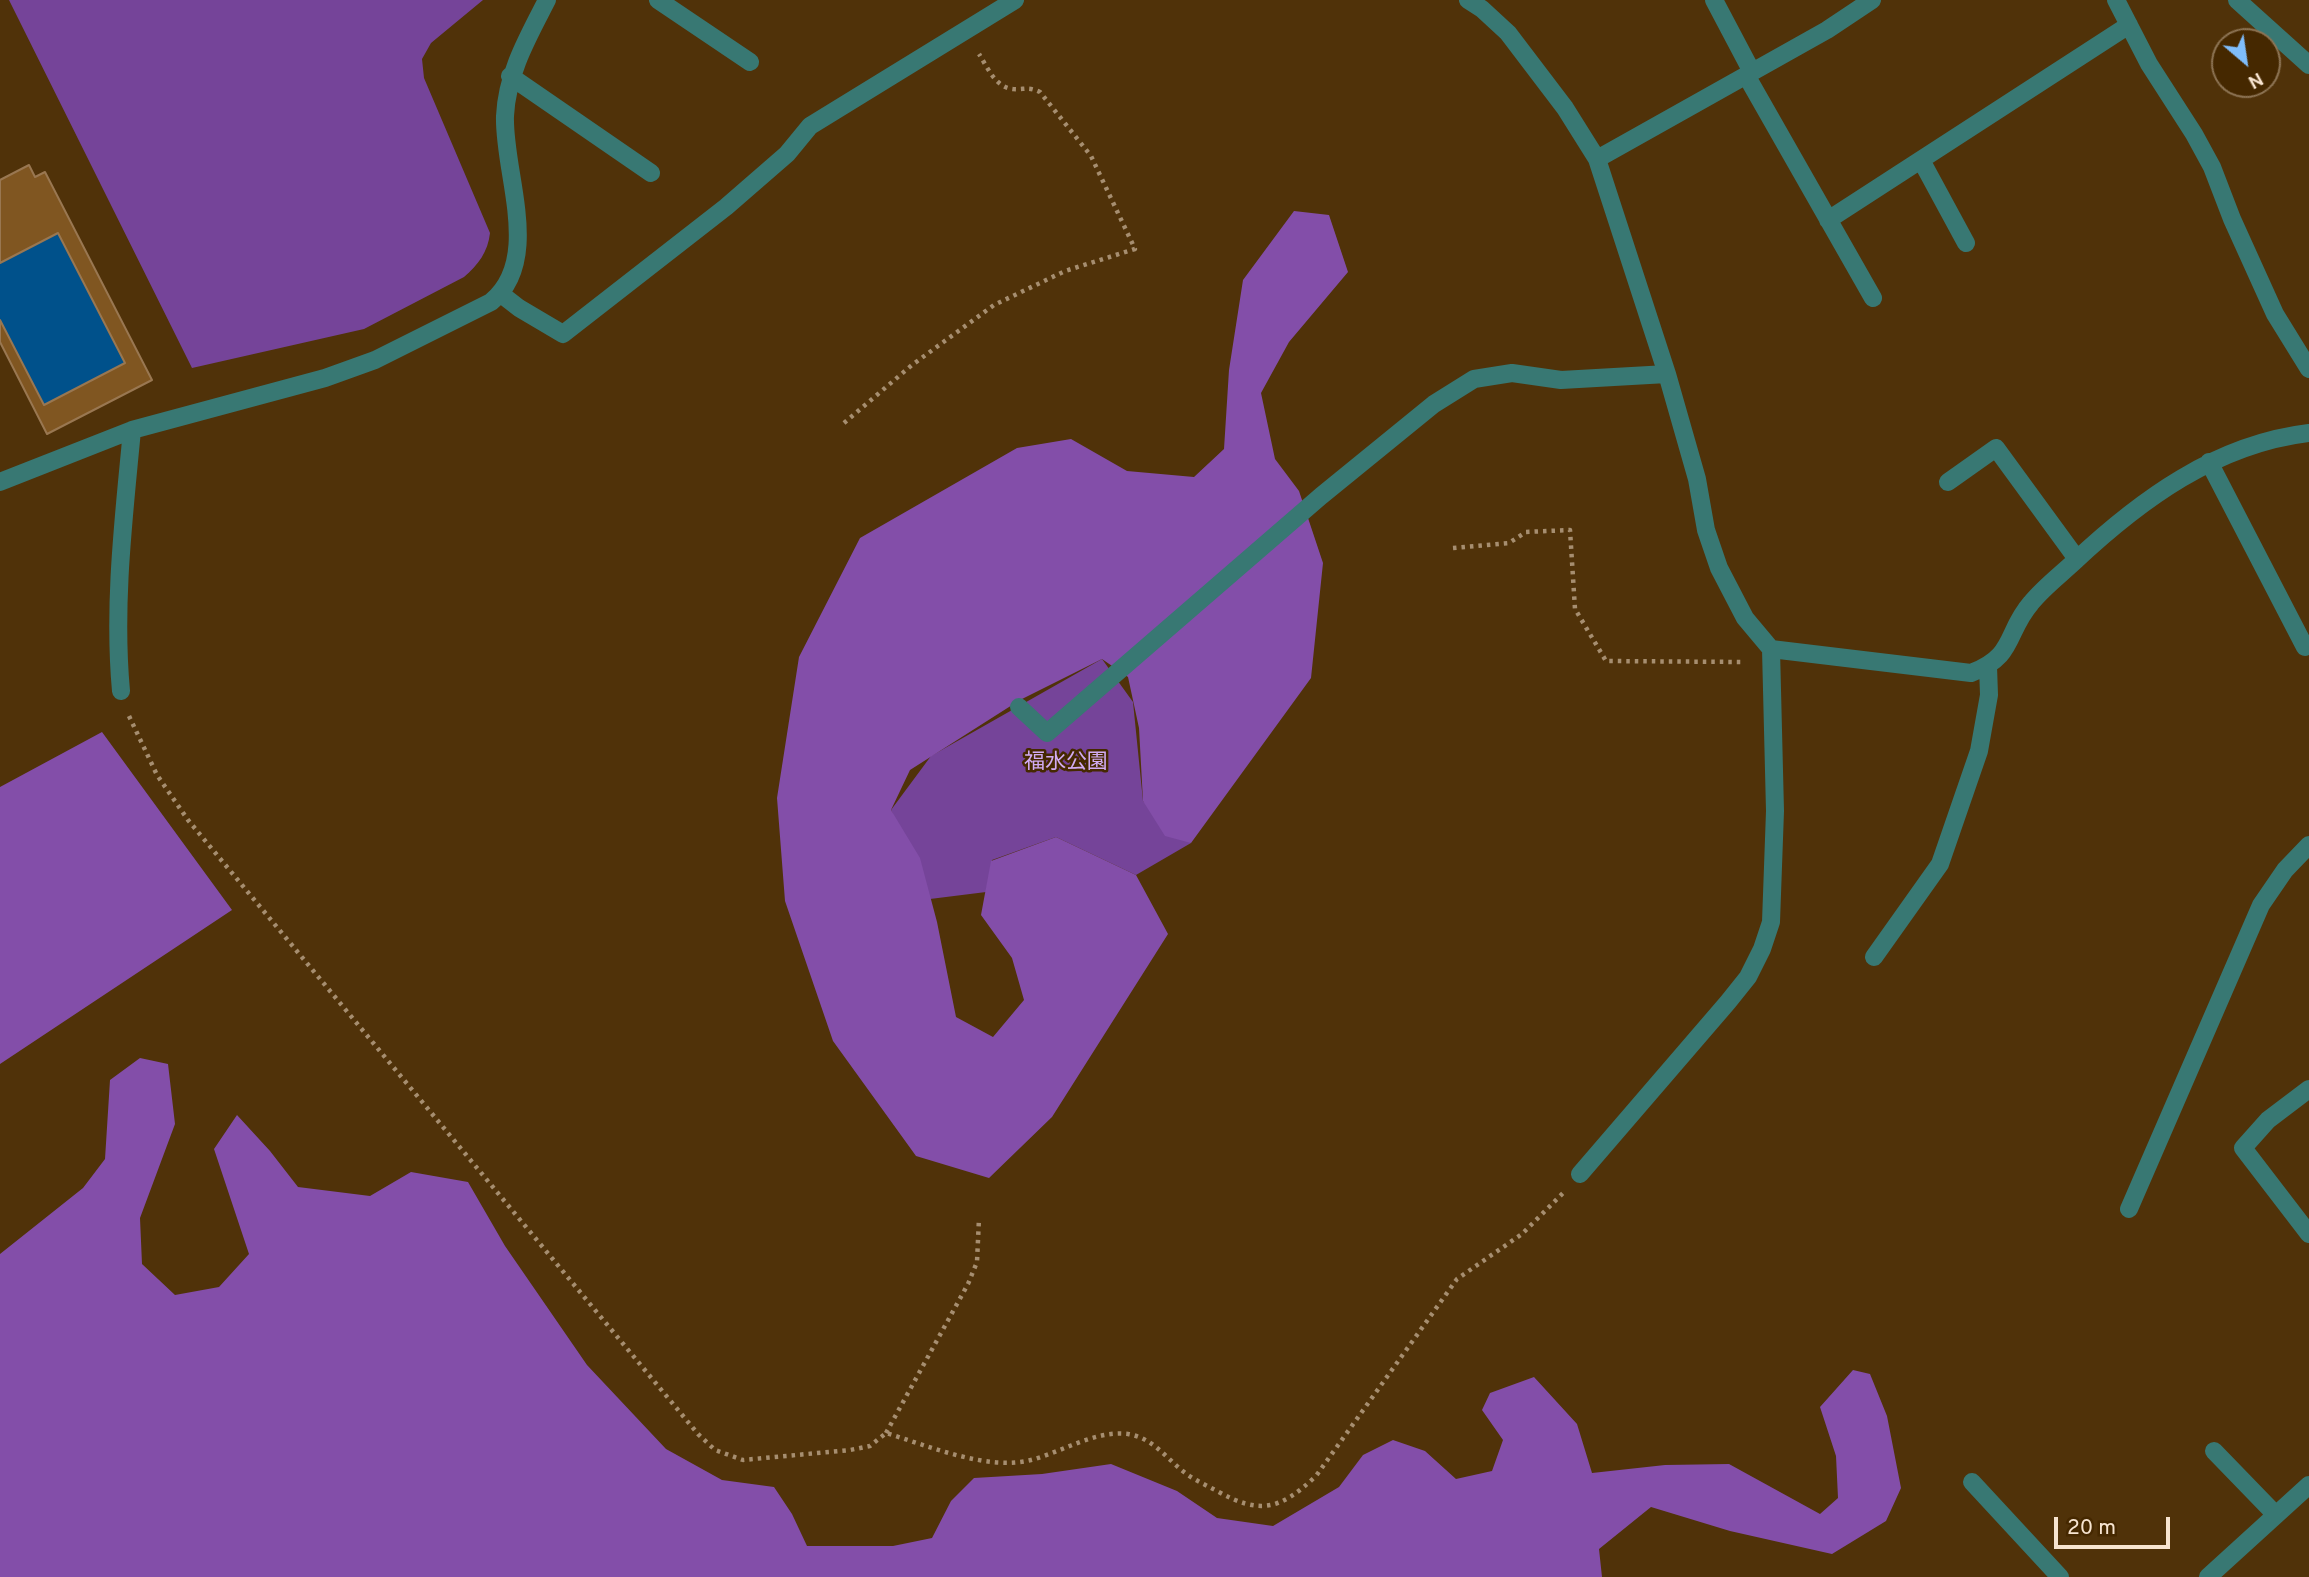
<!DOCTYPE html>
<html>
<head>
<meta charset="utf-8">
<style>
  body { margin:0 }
  #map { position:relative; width:2309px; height:1577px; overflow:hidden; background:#503209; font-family:Overpass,sans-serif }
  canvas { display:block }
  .north { position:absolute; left:2211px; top:28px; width:70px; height:70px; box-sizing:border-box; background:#452800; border:2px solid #8c7353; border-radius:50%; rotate:151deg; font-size:19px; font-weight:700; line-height:28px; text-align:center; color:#f7e4d0 }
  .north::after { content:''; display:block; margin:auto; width:24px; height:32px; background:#7fbdfa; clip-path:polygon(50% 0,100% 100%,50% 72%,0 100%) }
  .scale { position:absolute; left:2054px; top:1517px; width:116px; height:32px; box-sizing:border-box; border:4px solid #f7e4d0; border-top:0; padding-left:9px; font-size:21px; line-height:24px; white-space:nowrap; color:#f7e4d0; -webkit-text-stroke:5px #452800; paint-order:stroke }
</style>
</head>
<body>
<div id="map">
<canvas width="2309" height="1577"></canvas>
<div class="north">N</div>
<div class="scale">20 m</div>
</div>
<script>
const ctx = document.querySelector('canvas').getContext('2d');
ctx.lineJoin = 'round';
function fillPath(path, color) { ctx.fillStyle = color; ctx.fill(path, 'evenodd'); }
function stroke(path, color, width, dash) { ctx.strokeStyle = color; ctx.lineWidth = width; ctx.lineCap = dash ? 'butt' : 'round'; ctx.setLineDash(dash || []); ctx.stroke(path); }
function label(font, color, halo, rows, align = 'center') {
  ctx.font = font + ' Overpass,"Noto Sans JP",sans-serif'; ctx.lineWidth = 5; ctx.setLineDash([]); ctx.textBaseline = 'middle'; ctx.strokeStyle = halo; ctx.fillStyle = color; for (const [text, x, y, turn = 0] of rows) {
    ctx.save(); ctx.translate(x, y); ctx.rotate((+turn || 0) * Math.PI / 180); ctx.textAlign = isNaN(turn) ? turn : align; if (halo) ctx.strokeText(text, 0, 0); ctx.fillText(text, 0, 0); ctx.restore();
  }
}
fillPath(new Path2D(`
  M9,0H483L431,43L422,59L424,78L490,233C488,252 478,265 464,277L364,329L192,368Z
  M1102,659L1133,702L1143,801L1191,843L1136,875L1056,837L992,860L986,892L930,899L891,810L931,756Z`), '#754499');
fillPath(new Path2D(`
  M1294,211L1329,215L1348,272L1289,342L1261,393L1275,459L1299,491L1323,563L1311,678L1191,843L1165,836L1143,801L1139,728L1128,677L1102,659L1020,700L910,770L891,810L920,858L937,922L956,1017L993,1037L1024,1000L1012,958L981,915L991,861L1056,837L1136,875L1168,934L1052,1117L989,1178L916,1156L833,1041L785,901L777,798L799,657L860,538L1017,448L1071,439L1127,471L1194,477L1224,449L1229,370L1243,280Z
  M102,732L232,910L0,1064V787Z
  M140,1058L168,1064L175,1124L140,1218L142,1264L175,1295L219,1287L249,1254L214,1149L237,1115L270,1151L298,1187L370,1196L411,1172L468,1182L505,1246L587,1365L666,1449L722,1480L774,1487L792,1514L807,1546H893L932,1538L951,1501L974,1478L1042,1474L1111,1464L1177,1491L1217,1518L1273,1526L1339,1487L1363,1455L1393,1440L1425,1451L1456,1479L1492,1471L1503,1440L1482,1410L1490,1393L1534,1377L1577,1424L1592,1473L1665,1465L1729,1464L1820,1514L1838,1498L1836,1456L1820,1407L1853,1370L1870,1374L1887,1416L1901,1488L1886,1521L1832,1554L1730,1531L1651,1507L1599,1549L1602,1577H0V1254L83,1188L105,1159L110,1080Z`), '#834ea9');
fillPath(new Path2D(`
  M58,233L125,363L44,405L0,320V263Z`), '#00518b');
const building = new Path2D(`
  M29,165L35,177L45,172L152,380L47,434L0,342V320L44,405L125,363L58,233L0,263V180Z`);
fillPath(building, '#805621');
stroke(building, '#997751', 2);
stroke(new Path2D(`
  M844,423L912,365L994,305L1065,271L1135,249L1091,156L1040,92C1027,86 1025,90 1013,89C995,87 988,68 979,54
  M1453,548L1509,543L1526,532L1570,530L1575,609L1606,661L1745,662
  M129,716L157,775L188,820L698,1434L715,1450L743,1460L850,1450L870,1446L886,1433C929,1446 987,1471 1031,1460C1062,1452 1095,1430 1128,1434C1153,1438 1166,1458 1184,1472C1194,1480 1206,1485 1217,1491C1260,1515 1280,1510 1316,1476L1457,1279L1522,1234L1563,1193
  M886,1433L968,1284L977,1262L979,1218`), '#a68e70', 4.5, [3.5, 5]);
stroke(new Path2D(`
  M658,0L750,62
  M1468,0L1482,9L1508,33L1565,108L1597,159L1667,374L1697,479L1706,530L1719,568L1745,618L1771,649L1971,673C2016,656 2005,633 2031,603C2043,588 2060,575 2074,562C2140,500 2216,444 2309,433
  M1714,0L1752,72
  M2116,0L2149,64L2194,134L2212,167L2232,219L2275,314L2309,369
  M2237,0L2309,65
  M1746,75L1873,298
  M510,76L651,173
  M1597,159L1827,30L1872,0
  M1921,160L1966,243
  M1828,220L2129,25
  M501,294L519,308L563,334L726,207L787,154L810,126L1015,0
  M2209,462L2305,647
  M0,482L132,430L325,378L375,360L491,302C543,259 503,173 505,116C507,73 528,37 547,0
  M1948,482L1996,448L2077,559
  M121,691C113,604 124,516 132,430
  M1019,707L1047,733L1321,496L1434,404L1474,379L1512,373L1561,380L1667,374
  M1874,957L1940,864L1979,751L1989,695L1988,666
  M2309,1089L2268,1120L2243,1148L2309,1234
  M1580,1174L1728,1002L1748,977L1762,949L1771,922L1775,811L1771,649
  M2129,1209L2261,905L2285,870L2309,845
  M2214,1451L2276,1515
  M1972,1482L2060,1577
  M2208,1577L2309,1485`), '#387873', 18);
label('21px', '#d2acf3', '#452800', [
  ["福水公園",1066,764]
]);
</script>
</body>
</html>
